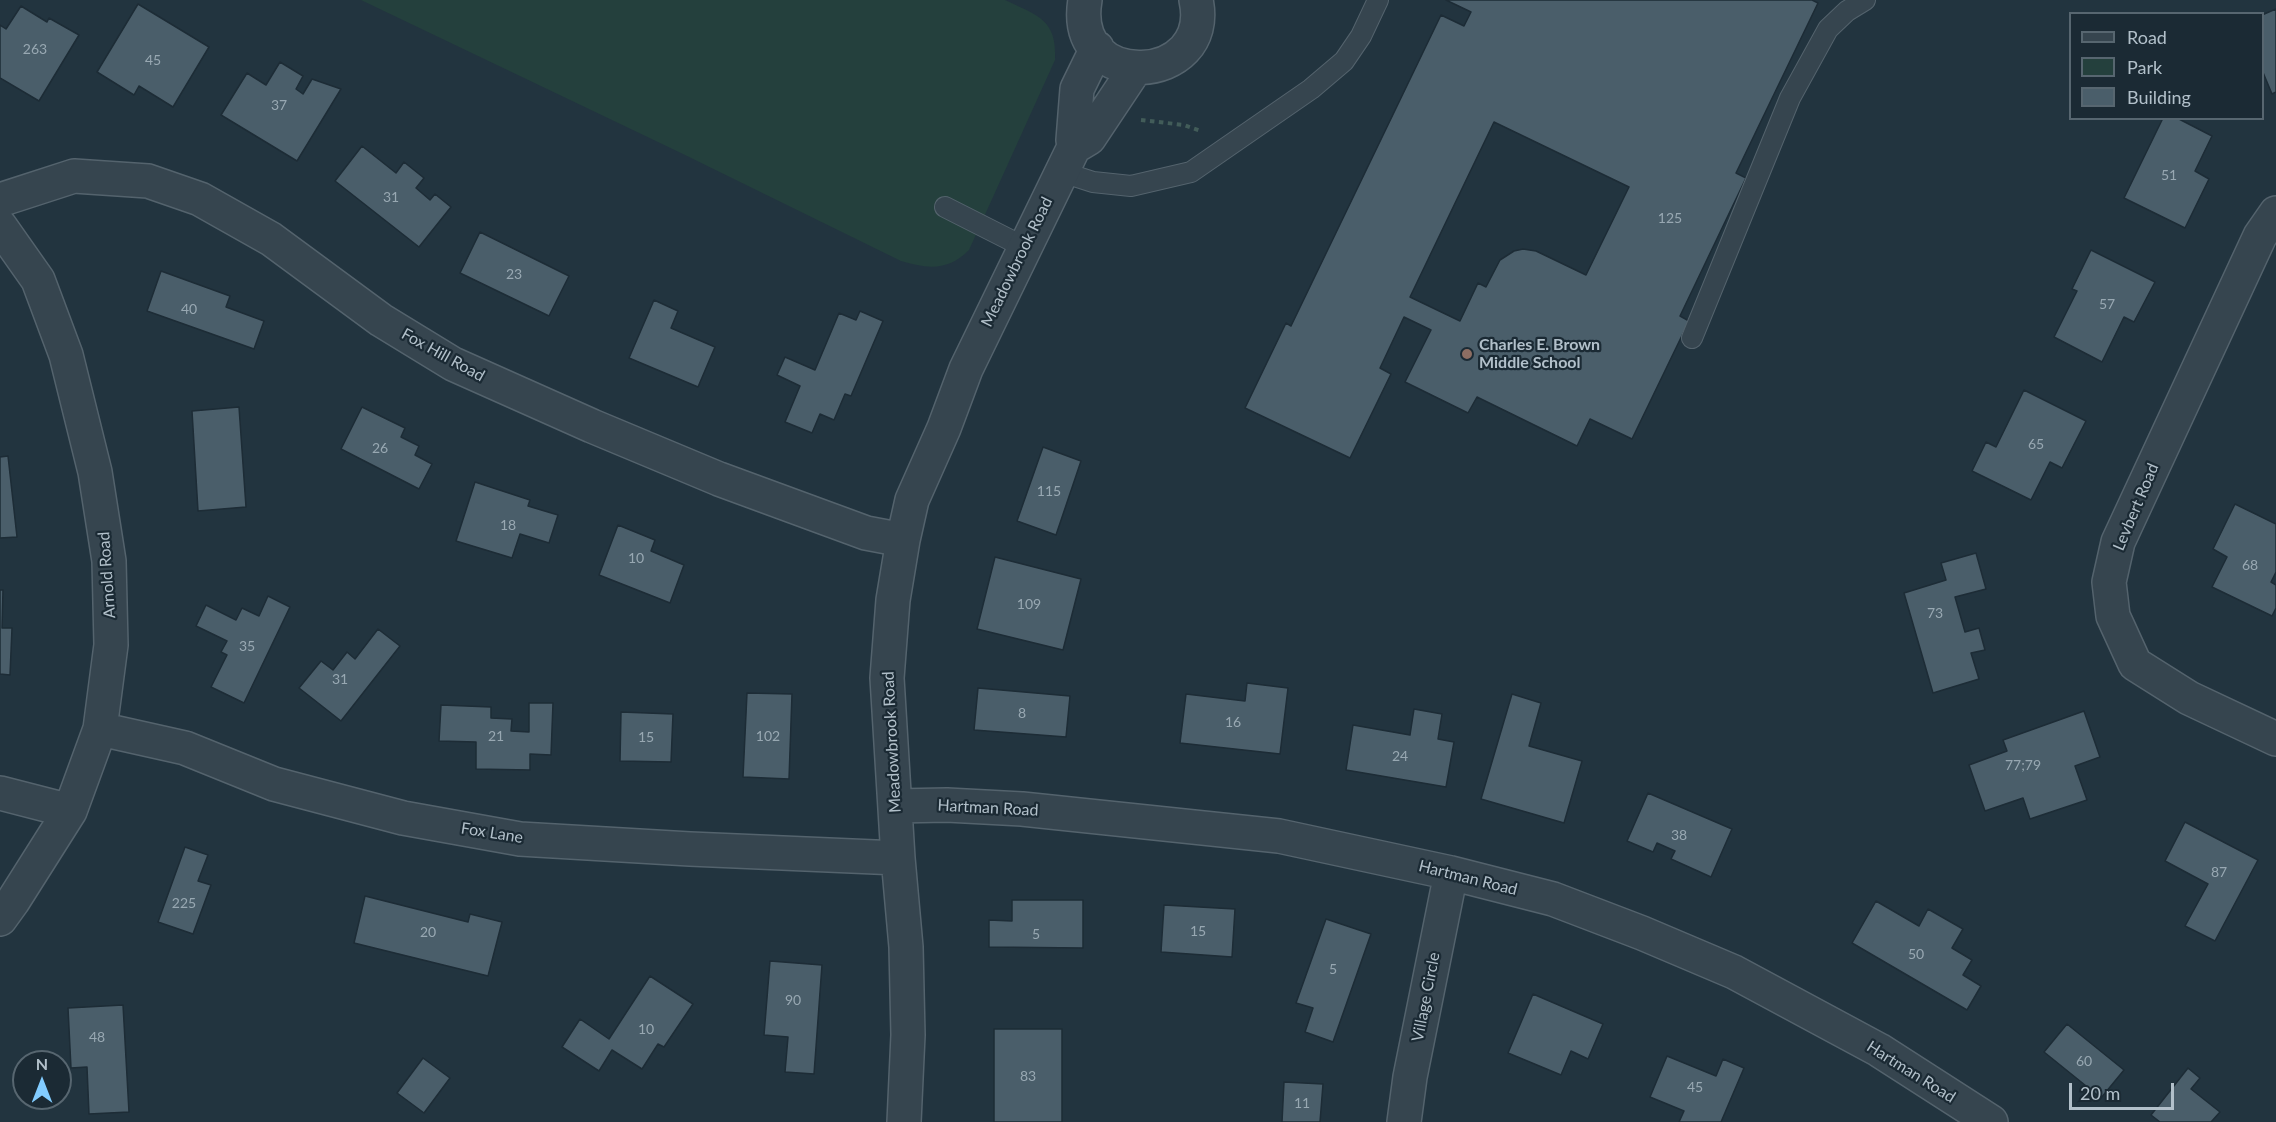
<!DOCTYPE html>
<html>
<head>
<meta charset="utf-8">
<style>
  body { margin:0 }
  #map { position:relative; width:2276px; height:1122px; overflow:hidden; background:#22343f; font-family:Lato,sans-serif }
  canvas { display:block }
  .legend { position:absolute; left:2069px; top:12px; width:195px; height:108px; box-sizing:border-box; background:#1b2a34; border:2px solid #576670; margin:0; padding:8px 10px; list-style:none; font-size:18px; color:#b2c0ca }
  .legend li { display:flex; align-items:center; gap:12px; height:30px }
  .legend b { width:30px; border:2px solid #576670 }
  .north { position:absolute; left:12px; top:1050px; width:60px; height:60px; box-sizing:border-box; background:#1b2a34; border:2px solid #576670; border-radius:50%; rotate:0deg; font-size:16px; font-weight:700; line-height:24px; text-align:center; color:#b2c0ca }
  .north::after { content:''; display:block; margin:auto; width:21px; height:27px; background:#82ccff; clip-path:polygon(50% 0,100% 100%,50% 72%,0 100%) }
  .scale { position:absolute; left:2069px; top:1083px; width:105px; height:27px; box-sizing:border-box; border:3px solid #b2c0ca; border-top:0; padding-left:8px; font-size:18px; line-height:21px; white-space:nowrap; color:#b2c0ca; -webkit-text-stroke:4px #1b2a34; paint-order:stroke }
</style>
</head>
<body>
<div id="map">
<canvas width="2276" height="1122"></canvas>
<ul class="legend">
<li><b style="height:8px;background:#36454f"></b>Road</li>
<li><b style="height:16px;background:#24403d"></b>Park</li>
<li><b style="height:16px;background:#4a5e6a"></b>Building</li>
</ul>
<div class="north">N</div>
<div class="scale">20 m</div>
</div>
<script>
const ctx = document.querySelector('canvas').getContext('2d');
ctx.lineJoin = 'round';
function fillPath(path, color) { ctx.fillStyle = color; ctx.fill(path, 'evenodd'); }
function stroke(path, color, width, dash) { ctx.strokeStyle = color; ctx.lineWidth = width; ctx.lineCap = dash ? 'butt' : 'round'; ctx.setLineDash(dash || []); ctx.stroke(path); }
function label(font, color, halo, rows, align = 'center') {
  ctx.font = font + ' Lato,sans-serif'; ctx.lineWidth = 4.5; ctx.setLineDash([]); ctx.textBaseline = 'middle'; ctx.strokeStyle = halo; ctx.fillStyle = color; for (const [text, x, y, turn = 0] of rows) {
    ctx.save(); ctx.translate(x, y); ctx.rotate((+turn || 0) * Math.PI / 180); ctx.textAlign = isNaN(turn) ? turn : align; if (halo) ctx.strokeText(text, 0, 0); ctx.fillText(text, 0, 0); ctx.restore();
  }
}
fillPath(new Path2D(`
  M361,0H1005C1038,16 1057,19 1055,60L969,250C948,271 928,269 901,261L681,153Z`), '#24403d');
const building = new Path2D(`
  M1446,0H1812L1818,3L1736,173L1746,178L1680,316L1689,321L1632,439L1590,419L1577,446L1477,397L1468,413L1405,382L1431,330L1404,317L1380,368L1391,374L1350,458L1245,408L1286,323L1291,326L1441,15L1464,26L1471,12ZM1494,122L1629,187L1586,275L1536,251L1523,249L1514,251L1500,260L1486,287L1478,283L1460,321L1410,297Z
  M138,4L209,47L173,107L139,86L134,95L97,72Z
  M21,6L47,22L49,18L79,35L39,101L0,78V25L6,29Z
  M2276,9V92L2272,94L2262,70V15Z
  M280,62L303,76L296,89L303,94L312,79L341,89L297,161L221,115L247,73L266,85Z
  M2163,118H2177L2212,136L2195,171L2209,179L2185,228L2124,198Z
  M362,146L396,173L404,162L424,178L416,188L430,200L435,194L451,207L419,247L335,181Z
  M480,232L569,276L549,316L460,273Z
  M2091,250L2155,282L2134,322L2124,317L2102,362L2054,337L2077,291L2072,289Z
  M161,271L230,296L226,307L264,321L254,349L147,311Z
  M654,300L678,311L671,328L715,347L698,387L629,358Z
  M860,311L883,321L851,396L845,394L834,420L820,414L812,433L785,422L800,386L777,375L785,357L815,370L839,313L856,320Z
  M2024,390L2086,421L2062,468L2050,462L2031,500L1972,471L1986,442L1996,447Z
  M239,407L246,507L198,511L192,411Z
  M362,407L405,428L401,437L419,446L415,455L432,464L419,489L341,449Z
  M1043,447L1081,461L1056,535L1017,521Z
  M8,456L17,537L0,538V457Z
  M475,482L530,500L528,506L558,515L549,543L520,534L512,558L456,541Z
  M2235,504L2276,524V572L2271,582L2276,585V608L2272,616L2212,587L2227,557L2213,549Z
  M618,525L655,540L651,551L684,565L670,603L599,575Z
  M1976,553L1986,589L1955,597L1965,632L1979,628L1985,650L1971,653L1979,679L1933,693L1904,593L1946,580L1941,563Z
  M995,557L1081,579L1063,650L977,629Z
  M0,590H3L2,628H12L10,675L0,674Z
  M268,596L290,607L244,703L211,687L227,655L221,652L227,641L196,626L206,605L236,620L242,608L259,616Z
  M378,629L400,646L341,721L299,688L321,661L333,670L347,652L355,659Z
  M1247,683L1288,688L1280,754L1180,743L1186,694L1245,701Z
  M978,688L1070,696L1066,737L974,730Z
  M747,693L792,694L789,779L743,777Z
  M1512,694L1541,703L1529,746L1582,761L1564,823L1481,799Z
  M529,703H553L551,755L530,754V770L476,769V742L439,741L441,705L491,707V718L512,719L511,731L529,732Z
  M1414,709L1442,714L1438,739L1454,742L1446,787L1346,770L1353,725L1410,735Z
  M2084,711L2100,757L2075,766L2087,800L2030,819L2023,798L1985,811L1969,765L2007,751L2003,740Z
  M621,712L673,714L671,762L620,761Z
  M1648,793L1732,829L1711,877L1671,859L1675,851L1657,843L1653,852L1627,841Z
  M2185,822L2258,860L2215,941L2185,926L2208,884L2165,861Z
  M185,847L208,855L198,881L211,885L193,934L158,922Z
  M365,896L468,922L470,914L502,922L488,976L354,943Z
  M1012,900H1083V948L989,947V920L1012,921Z
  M1876,901L1919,926L1928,909L1963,929L1952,948L1972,960L1963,975L1981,986L1967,1010L1852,943Z
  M1164,905L1235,909L1232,957L1161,952Z
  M1326,919L1371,934L1333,1042L1305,1032L1313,1008L1296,1003Z
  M770,961L822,965L814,1074L785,1072L788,1037L764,1035Z
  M650,976L693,1004L664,1047L658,1044L642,1069L612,1050L599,1071L562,1047L580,1019L609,1039Z
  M1533,994L1603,1024L1588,1059L1571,1051L1561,1075L1508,1053Z
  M123,1005L129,1112L89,1114L87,1067L71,1068L68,1008Z
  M2067,1024L2124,1070L2101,1098L2044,1052Z
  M994,1029H1062V1122H994Z
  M1667,1056L1716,1076L1723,1059L1744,1068L1721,1122H1679L1684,1111L1650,1097Z
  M423,1058L450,1078L424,1113L397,1093Z
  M2188,1068L2200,1078L2191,1089L2220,1112L2211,1122H2160L2151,1115Z
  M1284,1082L1323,1084L1320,1122H1282Z`);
fillPath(building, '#4a5e6a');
stroke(building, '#1d2c36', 1.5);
const service = new Path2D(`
  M1062,172L1093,182L1131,186L1191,172L1311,89L1344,61L1361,36L1378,0
  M945,207L1024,247
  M1692,338L1790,98L1828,29L1847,11L1865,0`);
const minor = new Path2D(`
  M1085,0C1069,94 1215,86 1196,0
  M1074,147L1089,138L1135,69
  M0,200L74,176L148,181L200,199L271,239L381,320L453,364L592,426L719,479L866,533L903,540
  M2276,213L2260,236L2118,542L2109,582L2113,616L2135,664L2189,698L2276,739
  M0,226L38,280L66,355L95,472L109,561L111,645L100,729L70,811L13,901L0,919
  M100,729L185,748L274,784L403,818L520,839L690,849L898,858
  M0,793L70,811
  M895,806L947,805L1022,809L1279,836L1451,873L1553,899L1642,933L1734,972L1879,1050L1991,1122
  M904,1122L908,1035L906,947L898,858L887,678L893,600L903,540L912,500L944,428L966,369L1074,147L1073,140L1077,89L1097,48
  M1404,1122L1410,1077L1451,873`);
stroke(service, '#54636d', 22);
stroke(minor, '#54636d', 36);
stroke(new Path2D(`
  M1141,120L1184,125L1201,131`), '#425c59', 4, [4.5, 4.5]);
stroke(service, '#36454f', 20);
stroke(minor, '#36454f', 33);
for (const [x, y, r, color] of [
  [1467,354,6,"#8d6e63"]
]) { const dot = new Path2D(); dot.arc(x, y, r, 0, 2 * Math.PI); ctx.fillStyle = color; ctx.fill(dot); stroke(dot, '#1b2a34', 2); }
label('14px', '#98a8b2', null, [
  ["263",35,49],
  ["45",153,60],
  ["37",279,105],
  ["51",2169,175],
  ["31",391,197],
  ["125",1670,218],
  ["23",514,274],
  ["57",2107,304],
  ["40",189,309],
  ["65",2036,444],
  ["26",380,448],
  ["115",1049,491],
  ["18",508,525],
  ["10",636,558],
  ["68",2250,565],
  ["109",1029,604],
  ["73",1935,613],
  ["35",247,646],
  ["31",340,679],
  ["8",1022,713],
  ["16",1233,722],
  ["21",496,736],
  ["102",768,736],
  ["15",646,737],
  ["24",1400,756],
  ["77;79",2023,765],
  ["38",1679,835],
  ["87",2219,872],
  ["225",184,903],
  ["15",1198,931],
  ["20",428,932],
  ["5",1036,934],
  ["50",1916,954],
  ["5",1333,969],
  ["90",793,1000],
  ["10",646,1029],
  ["48",97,1037],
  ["60",2084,1061],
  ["83",1028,1076],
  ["45",1695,1087],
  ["11",1302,1103]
]);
label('16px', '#b2c0ca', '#1b2a34', [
  ["Meadowbrook Road",1017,262,-64],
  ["Fox Hill Road",443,355,29],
  ["Levbert Road",2136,507,-67],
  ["Arnold Road",107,575,-94],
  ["Meadowbrook Road",892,742,-93],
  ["Hartman Road",988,808,3],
  ["Fox Lane",492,833,9],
  ["Hartman Road",1468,878,14],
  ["Village Circle",1426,997,-79],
  ["Hartman Road",1911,1072,32]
]);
label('bold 16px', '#b2c0ca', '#1b2a34', [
  ["Charles E. Brown",1479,345],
  ["Middle School",1479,363]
], 'left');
</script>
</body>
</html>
